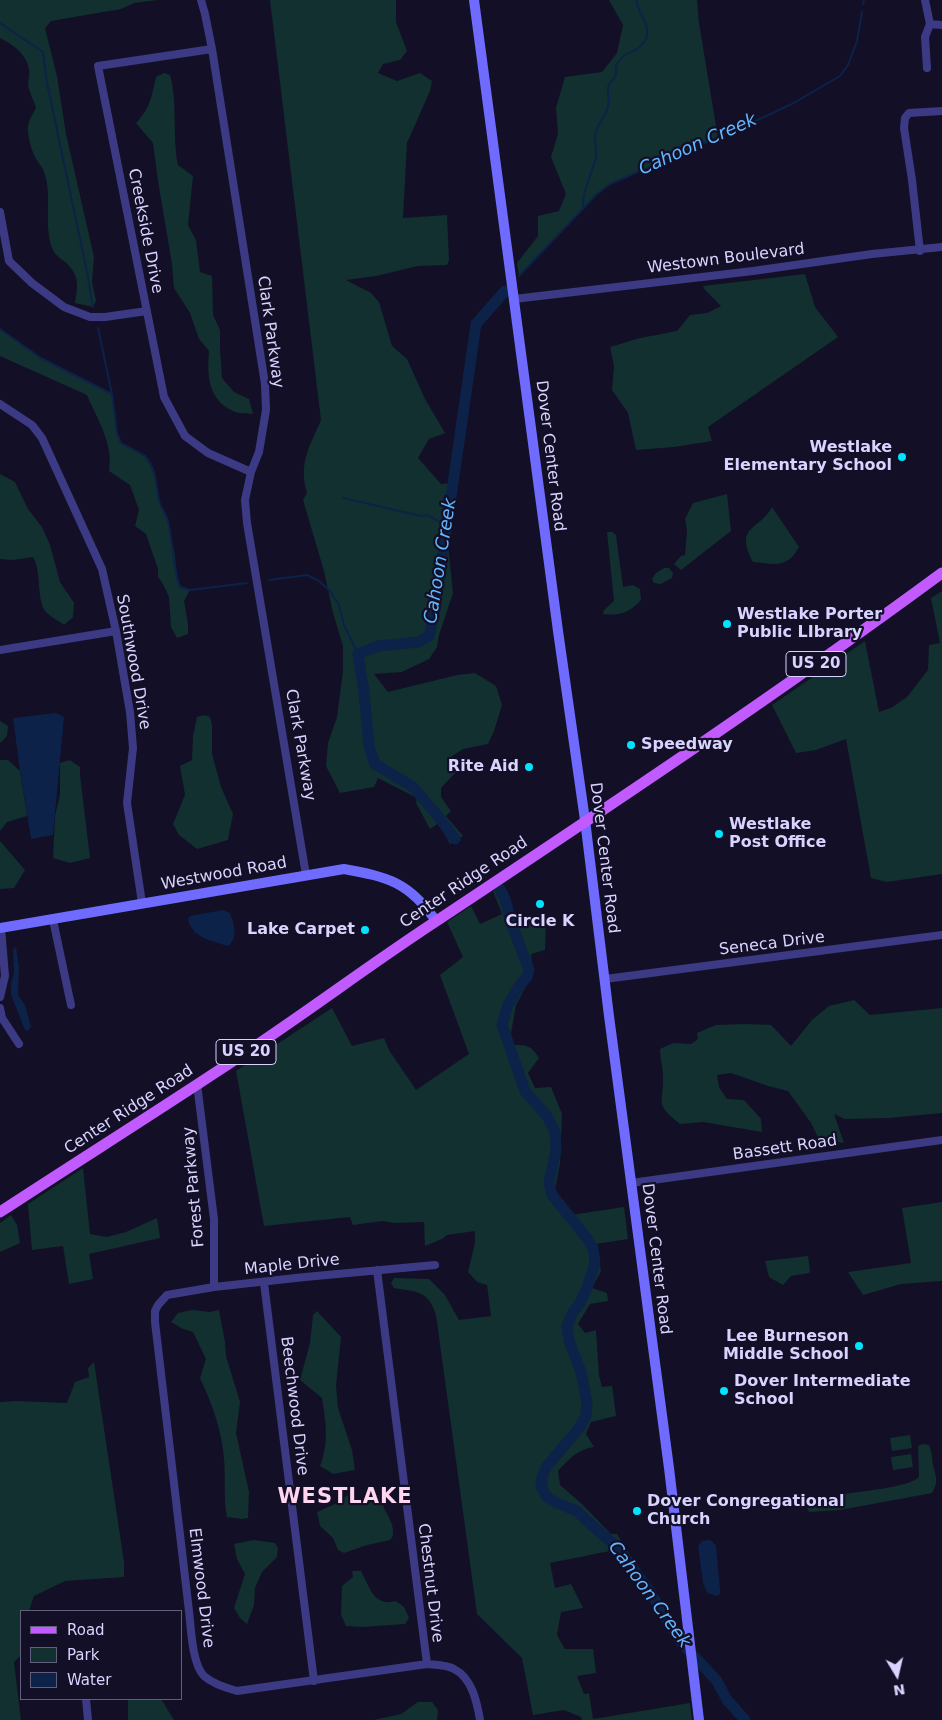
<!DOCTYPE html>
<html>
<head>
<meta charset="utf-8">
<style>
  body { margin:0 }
  #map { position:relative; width:942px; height:1720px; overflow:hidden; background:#130f26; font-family:"DejaVu Sans",sans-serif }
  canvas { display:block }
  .legend { position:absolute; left:20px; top:1610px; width:162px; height:90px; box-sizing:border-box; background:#130f26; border:1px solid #625e7d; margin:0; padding:6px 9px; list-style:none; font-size:15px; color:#d9d4ff }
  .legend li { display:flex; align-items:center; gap:10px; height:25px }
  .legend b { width:25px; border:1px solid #625e7d }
  .north { position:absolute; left:872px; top:1650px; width:50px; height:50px; -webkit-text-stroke:4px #130f26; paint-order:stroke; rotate:171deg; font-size:14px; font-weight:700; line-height:20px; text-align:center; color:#d9d4ff }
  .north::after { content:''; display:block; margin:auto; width:18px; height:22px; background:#d9d4ff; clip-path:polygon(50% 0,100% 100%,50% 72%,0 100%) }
</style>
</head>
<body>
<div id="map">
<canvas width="942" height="1720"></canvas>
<ul class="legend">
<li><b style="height:6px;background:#c25bff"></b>Road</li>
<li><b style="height:14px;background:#12302f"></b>Park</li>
<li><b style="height:14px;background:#0c2248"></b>Water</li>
</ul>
<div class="north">N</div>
</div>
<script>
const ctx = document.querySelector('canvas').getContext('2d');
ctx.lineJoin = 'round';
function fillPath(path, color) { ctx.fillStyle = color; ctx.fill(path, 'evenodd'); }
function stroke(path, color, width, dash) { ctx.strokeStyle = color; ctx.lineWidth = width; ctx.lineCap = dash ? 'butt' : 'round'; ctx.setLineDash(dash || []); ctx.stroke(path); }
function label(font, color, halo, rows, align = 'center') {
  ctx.font = font + ' "DejaVu Sans",sans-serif'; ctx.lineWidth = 4.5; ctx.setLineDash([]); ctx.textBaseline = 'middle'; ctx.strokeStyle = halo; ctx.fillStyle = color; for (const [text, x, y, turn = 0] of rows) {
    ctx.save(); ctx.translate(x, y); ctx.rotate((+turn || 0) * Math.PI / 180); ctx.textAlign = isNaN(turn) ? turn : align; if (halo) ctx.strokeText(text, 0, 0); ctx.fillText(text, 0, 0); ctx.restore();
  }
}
fillPath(new Path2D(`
  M0,0H158L134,3L121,9L51,21L45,28L57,76L66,134L94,257L92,282L96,301L93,307L75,303C77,291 80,278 70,267C64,259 57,259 52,248C43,223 53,196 44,172C43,168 40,165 38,162C32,153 27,137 28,126C29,119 33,114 36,108C34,101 31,96 29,89C27,83 30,76 29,69C26,53 13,45 0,38Z
  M270,0H396V22L407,51L400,60L383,64L378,73L397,81L420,73L432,81L430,91L407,143L403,218L447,215L449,260L447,265L418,266L376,276L346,280L371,293L379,302L392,346L407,359L425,399L445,433L429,439L418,458L441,484L453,483L446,525L453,593L439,635L437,647L429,659L402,672L374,674L388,692L457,675L475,673L496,686L502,705L494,731L488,744L463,749L452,756L458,770L441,788V797L451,811L446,816L463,836L450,844L439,823L430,829L416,803L417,798L378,778L374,787L340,793L326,766L328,743L337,717L343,671V646L333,613L324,571L303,500L307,493C298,463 310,446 321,420Z
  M609,0H697L699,23L718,138L610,184L597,194L519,276L517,263L538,236V216L559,211L566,194L551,157L558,134L556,108L565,77L602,72L617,53L623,25Z
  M164,73L170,75C178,104 172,135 178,165L193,176L188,225L196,240L200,272L212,276L213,315L220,330V348L222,378L234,392L249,399L253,414C247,413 239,414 233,411C208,400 207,375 209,351L199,339L190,313L174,288L172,264L158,181L153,143L136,123C150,109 152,95 156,77Z
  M805,274L815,307L838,337L708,427L712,441L674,447L636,450L628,413L612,390L614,366L610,347L640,338L677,331L690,315L707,313L721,306L705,290L703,286Z
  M0,329L41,358L112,394L117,433L120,443L145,456L152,469L157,486L160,503L168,519L175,556L177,578L180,587L190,590L184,601L188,624V634L177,638L171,627L169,597L163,584L158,577V569L146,534L135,526L139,510L130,485L109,471C114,444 97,419 87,395L0,356Z
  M0,474L15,482L28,509L42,527L50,545L60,582L74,603L73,617L64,625C59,621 49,616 45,611C36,596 42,573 33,557L13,560L0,559Z
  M727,494L731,531L681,570L674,564L681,556L685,555L687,530L685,519L693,503Z
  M772,507L799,547C787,569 774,564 753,562C734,525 759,531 772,507Z
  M607,532H612L616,535L623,587L633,585L640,589L641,600C629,613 620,616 603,614L604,610L614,601Z
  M664,568H669L673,573L672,578L661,584L654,583L652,579L656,573Z
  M942,591V874L887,882L871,878L846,739L816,750L796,753L772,705L865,641L879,712L891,708L907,697L928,670L929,645L940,643L931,598Z
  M204,715L210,717L212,725V754L221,787L233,814L228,840L197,849L179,835L173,824L185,795L180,766L192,760L193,736L197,717Z
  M0,721L8,726L7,736L0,743Z
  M0,760H8L20,771L27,816L7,822L0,831Z
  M70,760L80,767V775L90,858L70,863L53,858L55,816L60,794V763Z
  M0,841L25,870L14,888L0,889Z
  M502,886L516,927L546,921L545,950L531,954L533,973L516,1005L511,1033L514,1045C529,1045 531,1046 539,1058L528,1073L535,1088L551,1087L562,1114L560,1164L555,1189L571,1215L624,1207L628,1239L596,1244L601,1271L592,1288L607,1293L608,1301L590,1304L578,1324L585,1333L596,1330L599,1376L602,1387L612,1386L616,1416L591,1422L586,1434L594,1447C578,1449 569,1459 558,1471L560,1485L582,1504L611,1534H617L635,1563L623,1565L610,1551L550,1563L555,1588L571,1584L583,1608L561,1612L557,1635L565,1649H593L596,1673L577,1676L584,1694L589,1693L593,1719L690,1703L692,1720H582L581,1717L564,1710L533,1715L522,1658L477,1614L436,1315C428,1290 417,1292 394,1288L391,1283L394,1278L429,1279L445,1295L459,1320L491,1316L487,1285L477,1282L468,1272L475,1243V1231L447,1235L442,1239L425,1246L424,1222L394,1223L382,1221L353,1225L350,1217L264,1226L236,1071L332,1008L352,1046L384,1038L389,1050L416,1090L469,1054L440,975L463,957L447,922L471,906L480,924L502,914L493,891Z
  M854,1000L870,1015L942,1008V1113L889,1118L845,1119L834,1114L844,1143L819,1139L811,1123L788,1091L768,1086L731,1073L717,1075L719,1087L727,1099L744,1100L761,1119L762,1132L703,1122L680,1124C653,1102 664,1105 663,1076C663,1067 660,1058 660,1049L673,1043L691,1044L698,1039L697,1033L716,1025L747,1024L771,1025L791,1046L812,1020L829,1006Z
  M83,1168L90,1234L107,1237L126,1232L157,1218L160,1238L89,1254L93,1279L69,1284L63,1246L32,1250L28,1204Z
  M942,1202V1281L901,1284L863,1295L848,1272L911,1263L902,1208Z
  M11,1215L17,1225L20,1243L0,1252V1223Z
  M808,1256L810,1271L809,1273L791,1276L783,1285L769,1277L765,1261Z
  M192,1310L210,1312L219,1310L225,1342L226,1356L240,1402L236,1433L249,1492L248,1518L242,1519L227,1517C223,1498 226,1479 224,1459C222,1430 212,1404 200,1378L206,1359L193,1332L183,1329L171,1322L178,1313Z
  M317,1311L341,1337L336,1386L338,1408L352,1450L355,1470L333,1474L320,1466C329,1444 326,1421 322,1398L300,1380L310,1343L313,1315Z
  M94,1362L124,1562V1577L65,1581L34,1596L29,1611H21V1655L14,1662L21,1720H0V1402L17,1401L67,1403L75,1382L89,1377L88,1368Z
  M910,1435L912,1448L892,1451L890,1438Z
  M923,1444L929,1445C932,1452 932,1458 933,1465C936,1477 939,1481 932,1493L840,1510L809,1512L807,1508C817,1503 829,1498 840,1495C858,1491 908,1488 919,1477L918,1446Z
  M911,1454L913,1467L893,1470L891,1457Z
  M348,1495L363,1500L381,1495L383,1498C381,1508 388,1513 391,1522C393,1526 393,1532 393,1536L390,1540L367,1545L344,1553L338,1550L333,1538L320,1526L317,1512L337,1503Z
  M254,1540L275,1543L278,1548L277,1557L262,1572L255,1588L254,1605L247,1624L240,1618L234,1608L245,1574L237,1559L234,1544Z
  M352,1571H361C370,1588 374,1607 396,1601L404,1607L409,1618L405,1624L362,1627L346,1626L341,1615L342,1586L353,1577Z
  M128,1699H161L174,1720H128Z
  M418,1702H432L438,1710L437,1720H374L401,1714Z`), '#12302f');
fillPath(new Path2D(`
  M56,713L64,717L53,835L31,839L20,771L13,718Z
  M223,910L230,913C234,924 239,937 228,946C212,941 192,938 188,919L190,916Z
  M16,947L19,968L18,995L25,1005L31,1027L28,1031L25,1030L11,995V983L14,972L13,950Z
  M708,1540L712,1541L716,1546L720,1589V1594L717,1596L707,1593L703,1583L698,1546L702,1541Z`), '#0c2248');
stroke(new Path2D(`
  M863,4L864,0
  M0,23L43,52L47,83L87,272L93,307
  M583,209C582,190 592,175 596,157C597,149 594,142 595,134C597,125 605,117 608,107C610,101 607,94 608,88C609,82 614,80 616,75C617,71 615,68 617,64C622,51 642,53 647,36C650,21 636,13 637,0
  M519,276L597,194L610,184L742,127L792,104L840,76L848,65L857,41L862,12
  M98,328L112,394L117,433L121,443C128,447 138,451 145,456C158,469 155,489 160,504C162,510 167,515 168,522C173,542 173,569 180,587L190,590L247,583
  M0,329L41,358L112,394
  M343,498L421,516L427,515L446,525
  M269,580L307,575L319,581L329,590L339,605L344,625L358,654`), '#0c2248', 2);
stroke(new Path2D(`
  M455,839L438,816L413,787L375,764L369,746L364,692L358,654L378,646L419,642L429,636L434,615L476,324L505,291
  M500,889L505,899L512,925L529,970L527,977L519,986L508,1005L502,1025L525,1091L547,1116L555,1132L556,1150L549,1183L552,1195L587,1238L593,1248L595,1263L587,1288L580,1303L573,1312L567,1326L569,1341L581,1372L587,1403L586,1416L580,1427L547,1466L542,1477L541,1487L547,1497L557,1503L577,1511L586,1520L619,1549L650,1592L680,1641L717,1681L727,1700L745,1720`), '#0c2248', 11);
stroke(new Path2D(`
  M201,0L205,14L212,49L265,384L266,410L259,452L251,472L245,500L247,523L306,875
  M925,0L930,24L925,37L927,68
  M930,24L942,25
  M212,49L98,66L164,397L185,436L208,453L251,472
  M0,212L9,261L32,283L64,307L90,317H105L147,311
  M920,251L912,180L904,128L905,118L909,113L942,111
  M514,299L753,271L872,254L942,247
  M0,404L32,425L42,438L102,569L116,631L130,712L133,748L127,803L142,903
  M0,650L116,631
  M53,920L71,1005
  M605,979L942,935
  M0,997L5,976L1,928
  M0,1008L2,1018L19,1044
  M197,1084L214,1219V1287
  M631,1183L942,1140
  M435,1265L305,1277L214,1287L167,1295L158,1305L155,1311V1322L189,1611C191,1628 192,1664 204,1676C213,1684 226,1688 237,1691L427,1664C435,1665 447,1665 454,1669C472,1678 477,1702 480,1720
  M377,1270L427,1664
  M264,1283L314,1681
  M86,1699L88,1720`), '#3d3a85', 8);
stroke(new Path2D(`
  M474,0L558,631L585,820L609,1016L669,1468L699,1720
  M0,928L344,869C388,877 409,882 436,921`), '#6f6bff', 10);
stroke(new Path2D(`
  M0,1212C81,1159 164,1107 245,1053C310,1010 372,963 438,920C608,807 778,694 942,573`), '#c25bff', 11);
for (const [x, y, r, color] of [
  [902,457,5,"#00e5ff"],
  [727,624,5,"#00e5ff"],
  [631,745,5,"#00e5ff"],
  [529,767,5,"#00e5ff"],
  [719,834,5,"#00e5ff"],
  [540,904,5,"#00e5ff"],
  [365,930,5,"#00e5ff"],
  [859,1346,5,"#00e5ff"],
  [724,1391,5,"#00e5ff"],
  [637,1511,5,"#00e5ff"]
]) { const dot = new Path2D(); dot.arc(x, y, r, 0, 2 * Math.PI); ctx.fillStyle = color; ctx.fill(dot); stroke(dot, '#130f26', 2); }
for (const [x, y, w] of [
  [816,664,60],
  [246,1052,60]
]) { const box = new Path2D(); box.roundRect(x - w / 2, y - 12.5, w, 25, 4); ctx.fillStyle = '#130f26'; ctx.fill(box); stroke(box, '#d9d4ff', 1); }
label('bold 15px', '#d9d4ff', null, [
  ["US 20",816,664],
  ["US 20",246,1052]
]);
label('16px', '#d9d4ff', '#130f26', [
  ["Creekside Drive",145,231,79],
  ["Westown Boulevard",726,259,-7],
  ["Clark Parkway",270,332,82],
  ["Dover Center Road",550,456,83],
  ["Southwood Drive",133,662,80],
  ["Clark Parkway",300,745,80],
  ["Dover Center Road",604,858,83],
  ["Westwood Road",224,874,-10],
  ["Center Ridge Road",464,883,-34],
  ["Seneca Drive",772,944,-7],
  ["Center Ridge Road",129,1110,-33],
  ["Bassett Road",785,1148,-8],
  ["Forest Parkway",194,1187,-95],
  ["Dover Center Road",656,1259,83],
  ["Maple Drive",292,1265,-6],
  ["Beechwood Drive",294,1406,83],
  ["Chestnut Drive",430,1583,83],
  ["Elmwood Drive",201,1588,83]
]);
label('bold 16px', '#d9d4ff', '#130f26', [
  ["Westlake",892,448,"right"],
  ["Elementary School",892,466,"right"],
  ["Westlake Porter",737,615],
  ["Public LIbrary",737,633],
  ["Speedway",641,745],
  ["Rite Aid",519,767,"right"],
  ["Westlake",729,825],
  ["Post Office",729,843],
  ["Circle K",540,922,"center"],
  ["Lake Carpet",355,930,"right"],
  ["Lee Burneson",849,1337,"right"],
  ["Middle School",849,1355,"right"],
  ["Dover Intermediate",734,1382],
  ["School",734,1400],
  ["Dover Congregational",647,1502],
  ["Church",647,1520]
], 'left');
label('italic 18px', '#62b6ff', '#130f26', [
  ["Cahoon Creek",698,145,-24],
  ["Cahoon Creek",441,561,-81],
  ["Cahoon Creek",649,1595,54]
]);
ctx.letterSpacing = '1px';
label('bold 21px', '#ffd6f0', '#130f26', [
  ["WESTLAKE",345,1498]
]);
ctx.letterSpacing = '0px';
</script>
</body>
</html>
